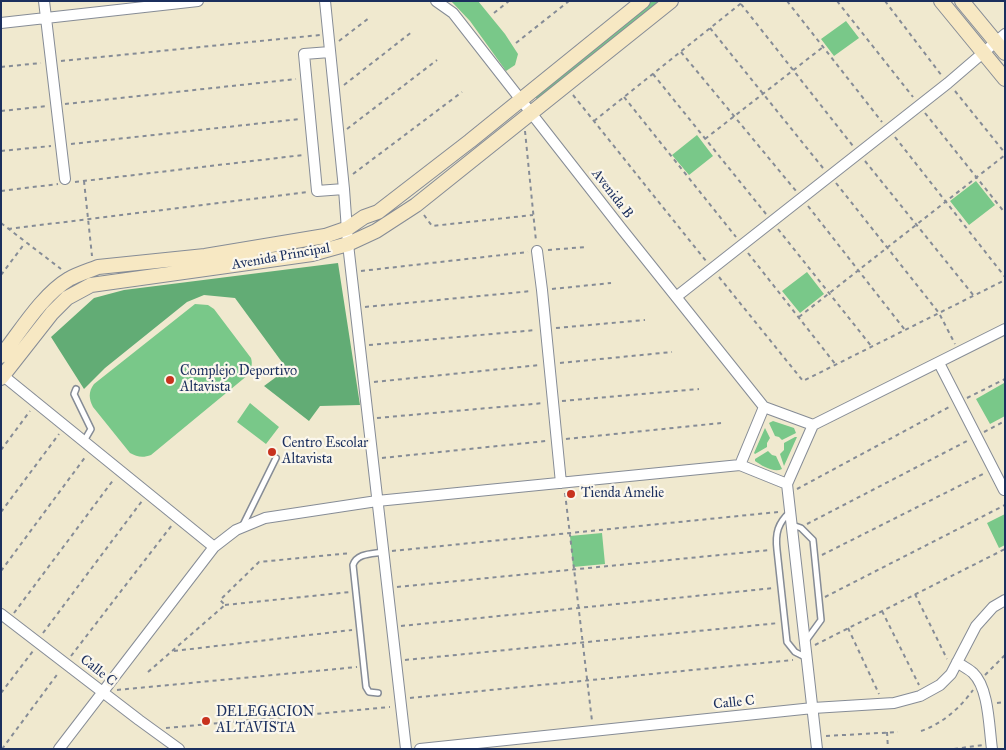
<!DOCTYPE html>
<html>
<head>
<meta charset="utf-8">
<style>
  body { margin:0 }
  #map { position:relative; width:1006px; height:750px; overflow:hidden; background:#f0e9cf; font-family:"IM FELL Great Primer",serif }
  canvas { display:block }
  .frame { position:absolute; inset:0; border:2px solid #1b2f5e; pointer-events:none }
</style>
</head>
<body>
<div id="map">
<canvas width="1006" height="750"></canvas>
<div class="frame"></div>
</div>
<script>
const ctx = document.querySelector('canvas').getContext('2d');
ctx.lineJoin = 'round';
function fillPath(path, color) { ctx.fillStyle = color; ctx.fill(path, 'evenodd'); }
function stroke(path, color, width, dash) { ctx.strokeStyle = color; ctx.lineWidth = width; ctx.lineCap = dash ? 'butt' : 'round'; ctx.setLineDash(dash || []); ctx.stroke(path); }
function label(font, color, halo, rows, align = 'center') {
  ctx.font = font + ' "IM FELL Great Primer",serif'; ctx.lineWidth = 4.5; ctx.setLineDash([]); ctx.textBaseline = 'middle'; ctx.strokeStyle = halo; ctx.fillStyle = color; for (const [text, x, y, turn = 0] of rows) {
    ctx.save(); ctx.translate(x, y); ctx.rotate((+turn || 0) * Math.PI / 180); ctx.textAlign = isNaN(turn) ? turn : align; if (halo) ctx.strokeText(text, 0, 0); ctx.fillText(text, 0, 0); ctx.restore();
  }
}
fillPath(new Path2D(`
  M451,1H478L505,34L518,54L515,65L506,71L470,21Z
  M650,1H665L538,100L534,96L536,91Z
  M846,21L859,38L834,56L821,39Z
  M697,135L713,156L689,175L672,155Z
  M976,181L995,205L969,225L950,201Z
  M807,272L824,294L800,313L782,291Z
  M195,304L208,305L214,309L251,358C253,365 251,368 248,375L151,455C143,458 137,457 130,453L93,407C89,399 88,392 94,384Z
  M1004,383L1005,416L990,424L976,399Z
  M250,403L279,427L266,444L237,422Z
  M773,421L794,428L796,433L782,440L779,437L775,436L769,423Z
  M765,428L770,438L767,443V447L755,454L754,453Z
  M795,437H797L784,466L780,454L784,450V443Z
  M768,451L772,455L776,456L782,469C774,473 762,466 755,461V459Z
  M1005,514V545L999,548L987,523Z
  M602,533L605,564L573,567L570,536Z`), '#79c889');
fillPath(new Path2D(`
  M338,263L360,405L320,406L309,421L264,386L287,369L235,298L204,295L187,302L105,368L84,389L51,337L94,298L124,290Z`), '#62ac75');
const lane = new Path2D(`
  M76,389L74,394L91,429L84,441
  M790,512C778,523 775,533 777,550L787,642L795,652L807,658
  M243,525L276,458
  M792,525L801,528L813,540L821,620L805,642
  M378,693L369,692L366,687L353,565C357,553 372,554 383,552`);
const street = new Path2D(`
  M44,1L65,179
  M325,1L344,189L348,244L406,749
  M436,1L453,13L621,228L764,407
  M1,23L198,1
  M330,52L304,54L317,191L344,189
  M537,251L542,290L561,483
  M676,297L948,83L1005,34
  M939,363L1004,490
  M1,374L214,547
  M764,407L813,425L787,484L740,465Z
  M813,425L1005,329
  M787,484L817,749
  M1,614L139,720L179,749
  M957,662C962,666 969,669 973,673C989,688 989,728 992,749
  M59,749L214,547L236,530L265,518L377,501L740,465
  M420,749L813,708L894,703L920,696L940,685L951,674L976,626L993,607L1005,600`);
const secondary = new Path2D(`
  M941,1L1005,79
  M962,1L1005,53
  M1,356C20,332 42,295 69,279C78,274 88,271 98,267L205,256L325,236L348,228L364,217L378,212L470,141L643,1
  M1,378L52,313L67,298L91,285L312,254L348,244L376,231L416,205L671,1`);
stroke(lane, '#868c96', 8);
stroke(street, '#868c96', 12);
stroke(secondary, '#868c96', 16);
stroke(new Path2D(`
  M787,1L882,122
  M837,1L913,97
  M885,1L942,76
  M741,4L853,146
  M494,13L509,1
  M710,28L823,168
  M339,41L369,18
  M516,43L569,1
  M681,52L796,191
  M61,61L320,35
  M1,67L41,63
  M653,74L766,214
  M344,85L413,31
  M955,91L1005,153
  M573,95L706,261
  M624,97L736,237
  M65,104L296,79
  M1,111L48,106
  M925,113L1005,213
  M594,121L744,1
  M347,129L437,60
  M525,131L536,241
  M895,137L1005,277
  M705,139L823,47
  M71,144L300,119
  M1,151L51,146
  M865,161L974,296
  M353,174L462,92
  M84,181L92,256
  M75,182L303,155
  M836,183L939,313L955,344
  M1,191L58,184
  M808,206L905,330
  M424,215L432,226L533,215
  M1,223L61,269
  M8,229L308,192
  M778,229L872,347
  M548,250L586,247
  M748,253L836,365
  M361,271L528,252
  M1,275L25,243
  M719,277L803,381L1005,280
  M552,289L611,283
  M365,307L532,291
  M799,317L1005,155
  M556,328L645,320
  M369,345L536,330
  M560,363L672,352
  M374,382L540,365
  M967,398L1005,379
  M562,401L699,389
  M377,418L544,403
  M984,432L1005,421
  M566,439L721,423
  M1,450L30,411
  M382,458L546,441
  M797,489L951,406
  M565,493L592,721
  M1,512L59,434
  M807,524L967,441
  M392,551L778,512
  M822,555L985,473
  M1,571L86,456
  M397,587L770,550
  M915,594L947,659
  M825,597L1005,505
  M225,605L350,592
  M882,611L919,685
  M14,613L114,479
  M401,626L774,588
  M848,628L879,694
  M43,633L142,501
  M815,645L1005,549
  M174,651L352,630
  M71,656L172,525
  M405,660L779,623
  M148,672L225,605L220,600L259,562L351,553
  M985,675L1005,655
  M117,690L357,667
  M1,693L33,651
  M410,698L793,660
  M997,703L1005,702
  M166,728L390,707
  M921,731C942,724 960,708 973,690
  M887,732L888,749
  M826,736L898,732
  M2,749L59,672
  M954,749L983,745`), '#868c96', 2, [4, 4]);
stroke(lane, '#fff', 5);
stroke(street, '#fff', 10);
stroke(secondary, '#f7e8c3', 14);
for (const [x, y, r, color] of [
  [170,380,5,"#c8321e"],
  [272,452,5,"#c8321e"],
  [571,494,5,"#c8321e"],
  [206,721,5,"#c8321e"]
]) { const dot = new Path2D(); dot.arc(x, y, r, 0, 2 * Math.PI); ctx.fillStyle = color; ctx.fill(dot); stroke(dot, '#fbf7ec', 2); }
label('14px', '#1b2f5e', '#fbf7ec', [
  ["Avenida B",612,194,52],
  ["Avenida Principal",281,257,-10],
  ["Calle C",98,671,38],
  ["Calle C",734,703,-6]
]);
label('14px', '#1b2f5e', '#fbf7ec', [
  ["Complejo Deportivo",180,372],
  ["Altavista",180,388],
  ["Centro Escolar",282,444],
  ["Altavista",282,460],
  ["Tienda Amelie",581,494],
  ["DELEGACION",216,713],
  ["ALTAVISTA",216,729]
], 'left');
</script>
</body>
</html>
